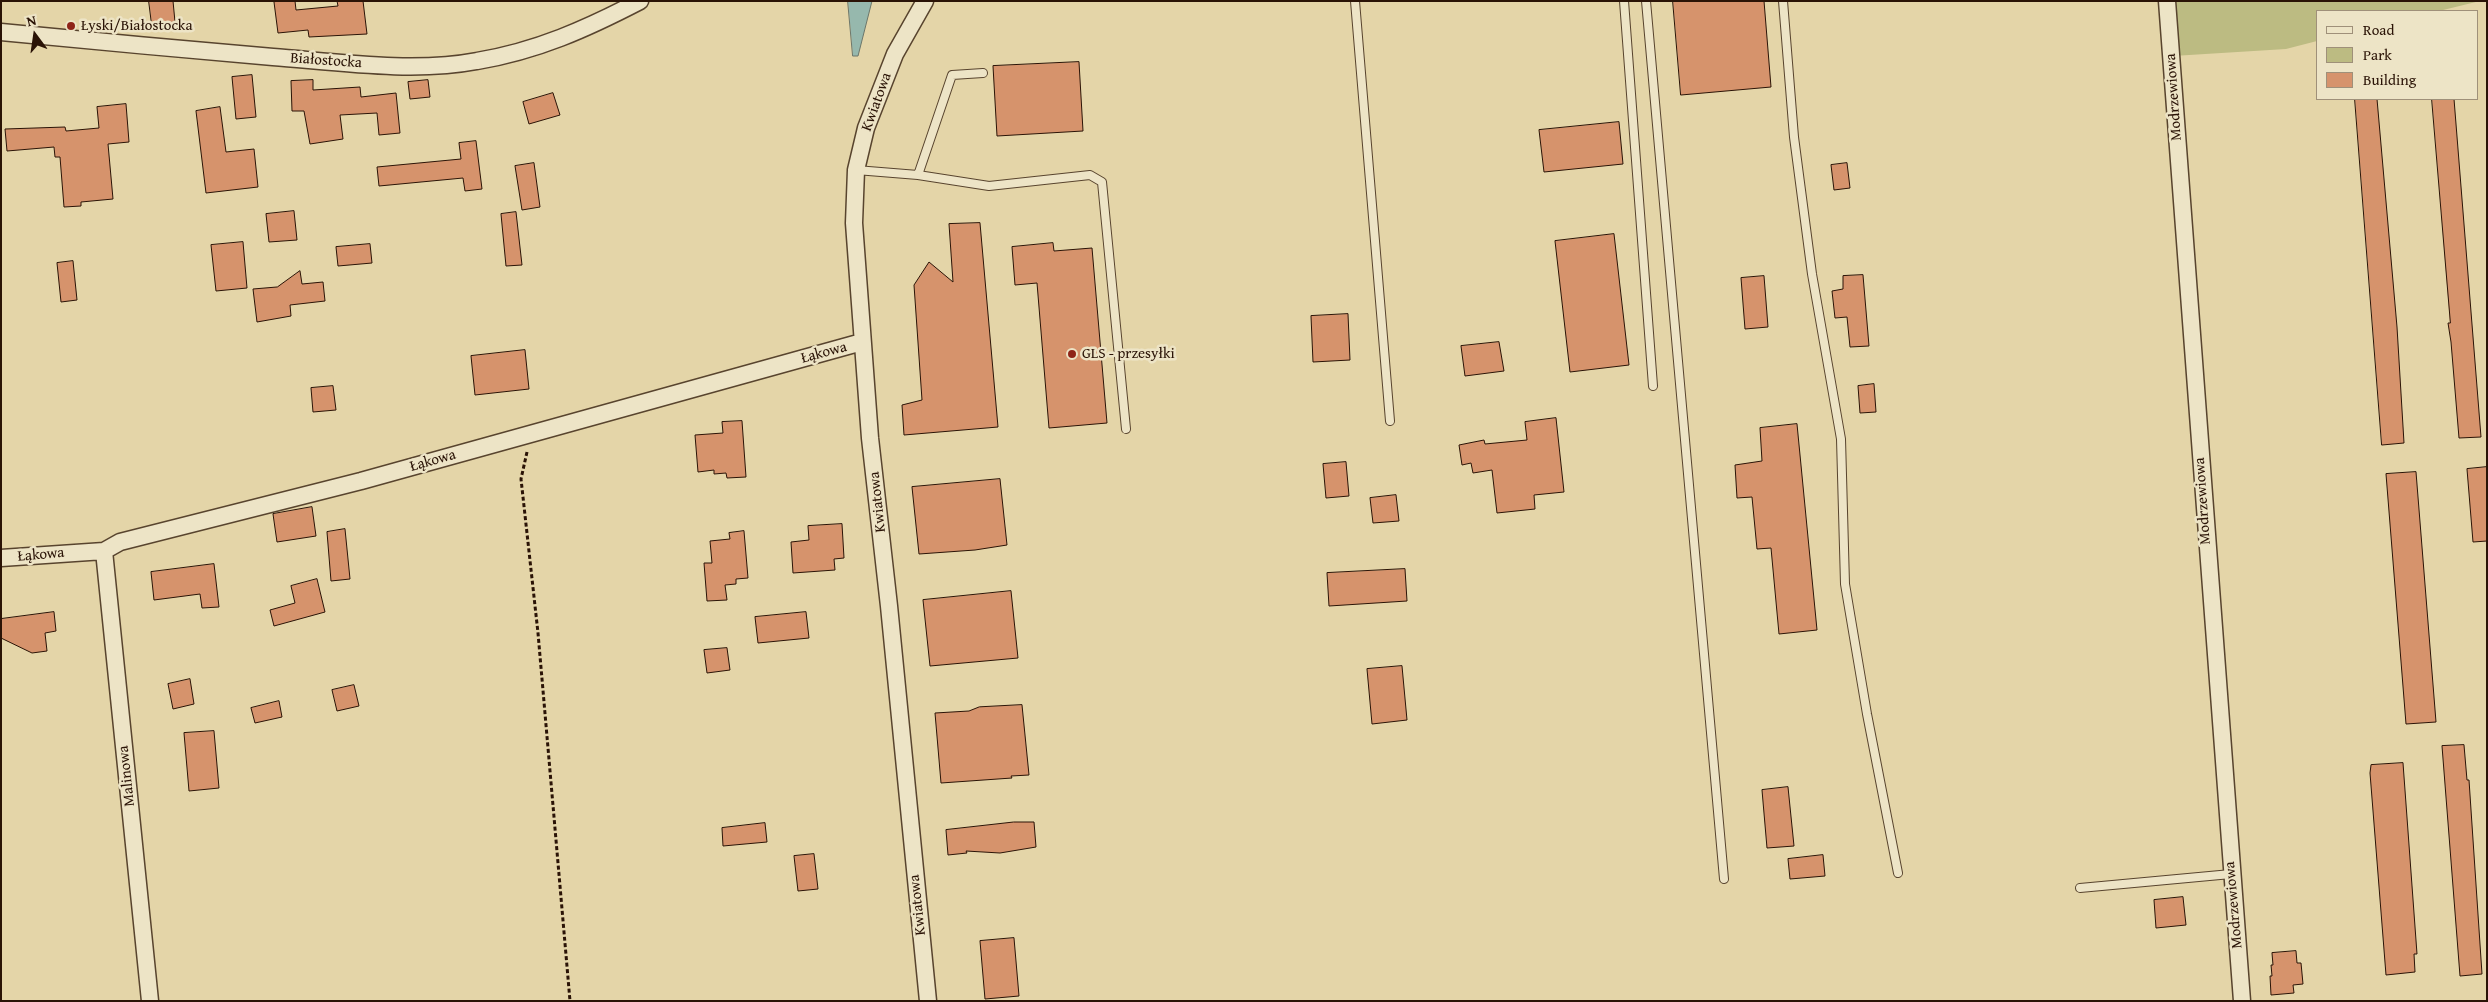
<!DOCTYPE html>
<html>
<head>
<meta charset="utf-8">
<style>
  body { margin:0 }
  #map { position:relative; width:2488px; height:1002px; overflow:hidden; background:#e4d5a8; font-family:"Gentium Book Plus",serif }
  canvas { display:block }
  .frame { position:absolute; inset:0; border:2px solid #2a1306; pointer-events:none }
  .legend { position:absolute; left:2316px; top:10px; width:162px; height:90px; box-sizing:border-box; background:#ede4c6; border:1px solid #9f9079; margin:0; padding:6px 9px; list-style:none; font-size:15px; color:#2a1306 }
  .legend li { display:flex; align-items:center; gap:10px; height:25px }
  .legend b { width:25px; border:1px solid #9f9079 }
  .north { position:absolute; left:10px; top:10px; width:50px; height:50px; -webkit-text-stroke:4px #ede4c6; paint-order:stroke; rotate:346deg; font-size:14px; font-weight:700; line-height:20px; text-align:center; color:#2a1306 }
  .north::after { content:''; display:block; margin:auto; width:18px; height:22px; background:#2a1306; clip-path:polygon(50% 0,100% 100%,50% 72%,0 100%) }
</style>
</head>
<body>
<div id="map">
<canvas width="2488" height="1002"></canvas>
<div class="frame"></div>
<ul class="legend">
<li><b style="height:6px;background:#ede4c6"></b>Road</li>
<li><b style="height:14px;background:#bcbb82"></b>Park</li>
<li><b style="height:14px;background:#d6936c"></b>Building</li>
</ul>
<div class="north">N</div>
</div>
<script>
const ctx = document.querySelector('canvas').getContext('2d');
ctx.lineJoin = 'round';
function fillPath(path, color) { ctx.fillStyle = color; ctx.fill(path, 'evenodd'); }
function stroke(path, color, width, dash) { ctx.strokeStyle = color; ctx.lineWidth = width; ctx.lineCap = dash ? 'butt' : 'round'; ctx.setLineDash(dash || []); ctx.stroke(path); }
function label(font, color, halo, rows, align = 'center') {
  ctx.font = font + ' "Gentium Book Plus",serif'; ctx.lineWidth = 5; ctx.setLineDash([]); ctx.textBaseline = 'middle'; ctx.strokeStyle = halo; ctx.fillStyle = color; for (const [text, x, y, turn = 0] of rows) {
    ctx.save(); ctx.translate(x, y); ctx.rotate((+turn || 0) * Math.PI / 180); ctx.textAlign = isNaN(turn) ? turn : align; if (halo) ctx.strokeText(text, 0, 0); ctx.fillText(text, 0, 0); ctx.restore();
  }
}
fillPath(new Path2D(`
  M2170,1H2480L2439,11H2317V41L2286,49L2173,56Z`), '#bcbb82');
const water = new Path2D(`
  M848,1H872L858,56H853Z`);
fillPath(water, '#96b8ad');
stroke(water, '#6b766a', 1);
const building = new Path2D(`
  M149,1H173L175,22L152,25Z
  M295,1L296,10L338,6L337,1H363L367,34L309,37L308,30L278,33L274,2Z
  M1673,1H1764L1771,87L1681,95Z
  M1079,62L1083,131L997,136L993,66Z
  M252,75L256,117L236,119L232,77Z
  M313,80V90L360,87L361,97L396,93L400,133L379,135L377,113L340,115L343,139L310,144L304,111H292L291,81Z
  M428,80L430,97L410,99L408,82Z
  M553,93L560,115L529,124L523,102Z
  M2355,99H2377L2397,327L2404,443L2382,445Z
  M2432,99H2454L2481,437L2459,438L2451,342L2448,323H2450Z
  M126,104L129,142L108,144L113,199L81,202V206L64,207L60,157H55L54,147L7,151L5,129L65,127L66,131L99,128L97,107Z
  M220,107L226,152L254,149L258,187L206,193L196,111Z
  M1619,122L1623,164L1544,172L1539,130Z
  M476,141L482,189L465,191L463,178L379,186L377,167L461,159L459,143Z
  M534,163L540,207L522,210L515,166Z
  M1847,163L1850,188L1834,190L1831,165Z
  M294,211L297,240L269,242L266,214Z
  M516,212L522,265L506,266L501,214Z
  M980,223L998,427L904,435L902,405L922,400L914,285L929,262L953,282L949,224Z
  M1614,234L1629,365L1570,372L1555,241Z
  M243,242L247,288L216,291L211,245Z
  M1053,243L1054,251L1092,248L1107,423L1049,428L1037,283L1015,285L1012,247Z
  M370,244L372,263L338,266L336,247Z
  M73,261L77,300L61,302L57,263Z
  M300,271L302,284L323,282L325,301L290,305L291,316L257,322L253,289L277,287Z
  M1863,275L1869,346L1850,347L1847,317L1835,318L1832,291L1843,289V276Z
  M1764,276L1768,327L1745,329L1741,278Z
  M1348,314L1350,360L1313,362L1311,316Z
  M1499,342L1504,371L1465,376L1461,346Z
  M525,350L529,389L475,395L471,356Z
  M1874,384L1876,412L1860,413L1858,386Z
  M333,386L336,410L313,412L311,388Z
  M1556,418L1564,492L1534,495L1535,509L1497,513L1492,470L1473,473L1471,463L1462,465L1459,445L1484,440L1485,444L1527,440L1525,422Z
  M742,421L746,477L727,478L726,473L714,474V470L698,472L695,435L723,433L722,422Z
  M1797,424L1817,630L1779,634L1771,548L1757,549L1752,497L1737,498L1735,465L1762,461L1760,428Z
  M1346,462L1349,496L1326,498L1323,464Z
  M2487,467V541L2473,542L2467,469Z
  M2416,472L2436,722L2406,724L2386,474Z
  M1000,479L1007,545L975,550L919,554L912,487Z
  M1396,495L1399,521L1373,523L1370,498Z
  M312,507L316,536L277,542L273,514Z
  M842,524L844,558L834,559L835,570L793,573L791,542L809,540L808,526Z
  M345,529L350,579L331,581L327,532Z
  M744,531L748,578L736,579V584L725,585L727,600L707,601L704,563H712L710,541L730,539L729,533Z
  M214,564L219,607L202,608L200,594L154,600L151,572Z
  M1405,569L1407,601L1329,606L1327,573Z
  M317,579L325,612L274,626L270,610L295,603L291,586Z
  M1011,591L1018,658L930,666L923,600Z
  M54,612L56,631L45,633L47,651L32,653L1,638V619Z
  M806,612L809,638L758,643L755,617Z
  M727,648L730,670L707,673L704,650Z
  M1402,666L1407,720L1372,724L1367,669Z
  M190,679L194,704L173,709L168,684Z
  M354,685L359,706L337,711L332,690Z
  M279,701L282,717L255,723L251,708Z
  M1022,705L1029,775L1011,776L1012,778L941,783L935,713L969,711L979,707Z
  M214,731L219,788L189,791L184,733Z
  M2464,745L2467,780H2469L2482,974L2460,976L2442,746Z
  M2403,763L2417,954H2414L2415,972L2386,975L2370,773L2371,765Z
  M1788,787L1794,846L1767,848L1762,790Z
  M1014,822H1034L1036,847L1000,853L966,851L967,853L948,855L946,830Z
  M765,823L767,842L723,846L722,828Z
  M814,854L818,889L798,891L794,856Z
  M1823,855L1825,876L1790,879L1788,859Z
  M2183,897L2186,925L2156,928L2154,900Z
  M1014,938L1019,996L985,999L980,941Z
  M2296,951L2297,963H2301L2303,984L2293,985L2294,993L2271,995L2270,976H2272L2271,965H2273L2272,953Z`);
fillPath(building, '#d6936c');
stroke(building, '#2a1306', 1);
const service = new Path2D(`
  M1355,1L1390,421
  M1624,1L1653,386
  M1646,1L1724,879
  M1783,1L1794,137L1812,274L1841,439L1845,584L1867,714L1898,873
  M856,170L918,175L989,186L1090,175L1102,182L1126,429
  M918,175L952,75L983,73
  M2080,888L2231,874`);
const minor = new Path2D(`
  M925,1L895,54L866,128L856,170L854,223L870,438L889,606L928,1001
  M2167,1L2242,1001
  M1,32C92,41 182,49 273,57C337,62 414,73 477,61C537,51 586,29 640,1
  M104,551L150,1001
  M1,558L104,551L120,542L361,481L862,342`);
stroke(service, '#58442e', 10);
stroke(minor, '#58442e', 19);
stroke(new Path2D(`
  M527,452L521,479L538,633L570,1001`), '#2a1306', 3, [4, 2.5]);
stroke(service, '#ede4c6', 8);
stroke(minor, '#ede4c6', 16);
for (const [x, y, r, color] of [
  [71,26,5,"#8f2418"],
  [1072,354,5,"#8f2418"]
]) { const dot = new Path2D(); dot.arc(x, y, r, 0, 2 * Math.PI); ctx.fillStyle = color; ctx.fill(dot); stroke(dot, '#ede4c6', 2); }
label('15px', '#2a1306', '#ede4c6', [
  ["Łyski/Białostocka",81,26],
  ["GLS - przesyłki",1082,354]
], 'left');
label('15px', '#2a1306', '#ede4c6', [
  ["Białostocka",326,61,4],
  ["Modrzewiowa",2174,97,-94],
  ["Kwiatowa",877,102,-70],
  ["Łąkowa",824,353,-15],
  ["Łąkowa",433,461,-16],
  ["Modrzewiowa",2203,501,-94],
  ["Kwiatowa",878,502,-96],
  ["Łąkowa",41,555,-5],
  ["Malinowa",127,776,-96],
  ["Kwiatowa",918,905,-96],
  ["Modrzewiowa",2234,905,-95]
]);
</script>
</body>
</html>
